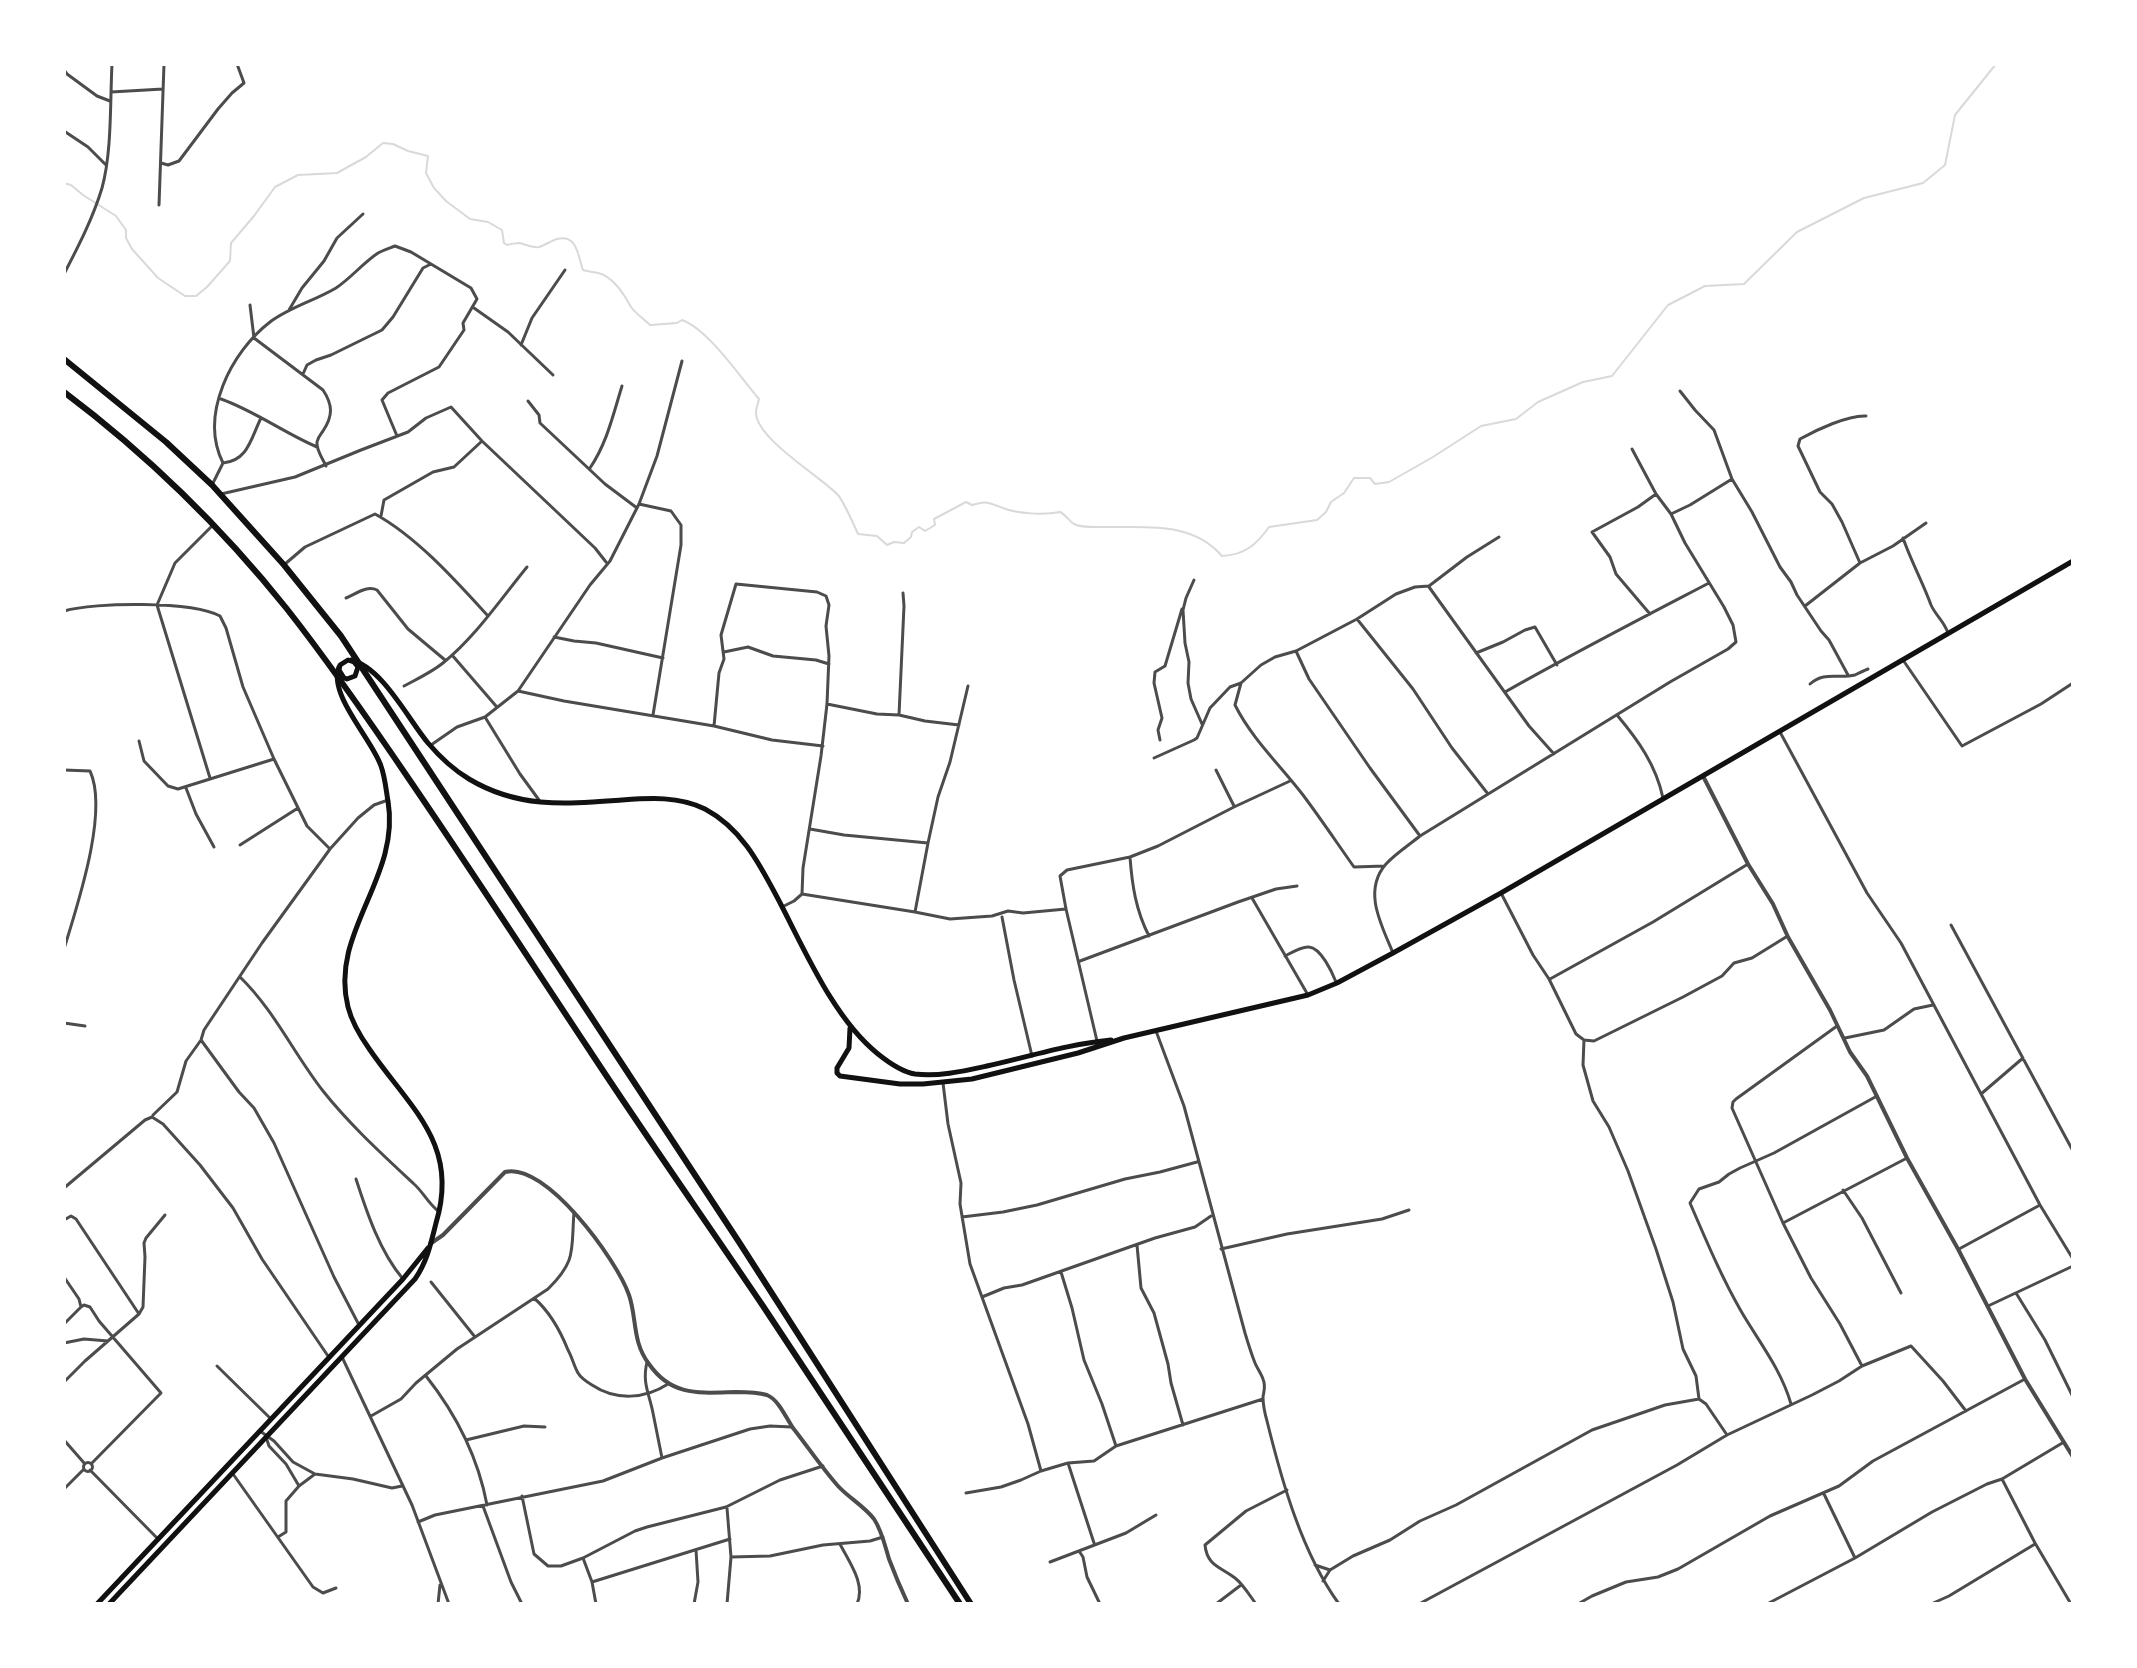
<!DOCTYPE html>
<html>
<head>
<meta charset="utf-8">
<style>
  body { margin:0 }
  #map { position:relative; width:2137px; height:1668px; overflow:hidden; background:#fff; font-family:Jost,sans-serif }
  canvas { display:block }
  .frame { position:absolute; inset:0; border:66px solid #fff; pointer-events:none }
</style>
</head>
<body>
<div id="map">
<canvas width="2137" height="1668"></canvas>
<div class="frame"></div>
</div>
<script>
const ctx = document.querySelector('canvas').getContext('2d');
ctx.lineJoin = 'round';
function stroke(path, color, width, dash) { ctx.strokeStyle = color; ctx.lineWidth = width; ctx.lineCap = dash ? 'butt' : 'round'; ctx.setLineDash(dash || []); ctx.stroke(path); }
stroke(new Path2D(`
  M64,183L71,185L83,195L116,216L126,230V238L132,249L158,278L185,296H196L207,287L230,261L231,243L254,216L275,187L298,175L337,173L366,157L383,143L393,144L408,151L428,156L426,173L434,188L446,201L470,219L488,222L502,230L504,243L507,245C509,244 517,243 520,243C527,245 531,248 539,247C545,245 551,241 557,239C578,234 578,257 583,270C591,273 600,271 607,277C618,284 625,296 631,307C636,314 644,319 650,325L677,323L682,320C709,330 740,377 759,399C758,404 756,408 756,412C755,438 820,476 838,495C843,501 854,525 858,534L877,536L887,545L894,542L904,543L911,537L912,532L919,527L925,531L935,525L934,519L966,502L972,505C988,500 988,503 1003,508C1018,514 1044,515 1060,512C1066,515 1069,521 1074,524C1082,528 1096,527 1105,527C1147,528 1192,521 1222,556C1245,555 1257,544 1269,527L1317,520L1326,512L1331,502L1344,493L1354,478H1370L1375,484L1389,482L1433,457L1481,426L1516,419L1538,402L1583,382L1612,376L1668,305L1705,286L1744,284L1797,232L1864,198L1923,183L1945,165L1955,115L1996,64`), '#d9d9d9', 2);
stroke(new Path2D(`
  M64,70L67,74L97,96L110,101
  M111,92L163,89
  M64,131L88,147L106,165
  M161,163L168,165L179,161L218,109L232,93L244,83L237,64
  M159,205L164,64
  M64,274C78,247 93,218 102,188C112,152 110,102 112,64
  M250,305L254,338L323,390C333,405 333,416 323,431C320,435 318,437 317,442C316,450 323,459 326,466
  M474,308L508,332L553,375
  M289,310L302,288L324,261L337,238L363,214
  M521,345L532,318L565,270
  M303,374L307,365L316,360L331,355L382,330L393,317L423,268L431,264L471,288L477,299L463,323L464,330L439,367L388,393L382,400L397,436
  M1680,391L1695,410L1714,430L1732,479L1752,512L1780,567L1791,582L1797,595L1821,631L1829,640L1848,675
  M221,399C255,411 284,433 317,447
  M528,401L539,415L540,423L605,484L637,508
  M223,463C248,461 251,438 261,418
  M590,468C607,443 613,415 622,386
  M212,485L223,463C199,415 231,352 270,322C290,307 314,301 336,288C351,278 363,263 378,253C383,250 390,248 395,246L411,252L431,264
  M221,494L295,477L361,450L408,432L426,418L451,407L482,441L595,548L606,562
  M639,504L671,511L681,525V545L653,715
  M1671,514L1690,505L1732,479
  M381,516L384,500L433,472L454,467L482,441
  M1903,538C1911,561 1923,583 1931,605C1936,616 1944,621 1948,633
  M1860,563L1842,522L1832,504L1820,492L1798,446L1800,439C1816,430 1848,415 1866,416
  M285,564L305,547L375,514C417,537 456,581 488,616
  M1194,580L1186,598L1183,610L1185,643L1189,662L1188,683L1191,699L1202,724
  M1429,587L1529,726L1554,754
  M346,598C356,594 367,585 377,590L408,629L445,660
  M1805,606L1860,563L1893,546L1926,523
  M64,611C95,602 192,601 220,616L226,628L243,687L274,759L307,826L330,849
  M1650,614L1616,574L1610,557L1592,532L1638,507L1656,494
  M1357,619L1413,689L1452,748L1488,794
  M554,637L574,641L596,643L663,658
  M1296,651L1309,679L1370,768L1420,836
  M724,652L748,647L773,656L816,660L829,664
  M1476,653L1503,642L1525,630L1535,627L1557,665
  M452,655L496,706
  M1903,660L1962,746L2041,704L2073,683
  M1241,683L1235,705C1252,739 1280,765 1303,795C1321,819 1337,843 1354,867L1384,866
  M1810,684C1824,671 1838,679 1855,675C1859,673 1863,671 1868,669
  M404,686C417,679 432,672 443,663C476,636 500,600 527,567
  M518,691L564,701L714,726L772,740L823,746
  M1505,692C1572,654 1640,619 1709,583
  M827,704L877,714L899,715L925,721L959,725
  M899,715L904,606L903,593
  M1617,715C1638,740 1656,765 1663,798
  M485,717L520,774L539,800
  M714,726L719,673L724,659L721,635L736,584L817,592L826,596L829,605L826,626L829,656L827,704L821,756L803,868L802,894L794,901L784,906
  M1780,732L1867,893L1901,943L2040,1205L2073,1259
  M1160,740L1158,730L1162,718L1154,683L1155,672L1165,666L1182,609
  M139,741L144,761L168,786L178,789L274,759
  M431,745L457,727L485,717L518,691L590,585L610,561L639,504L657,456L682,361
  M1154,758L1194,740L1197,738L1210,708L1230,687L1241,683L1261,665L1275,657L1296,651L1357,619L1396,594L1415,587L1429,586L1467,557L1499,537
  M64,770L90,771C109,812 77,906 64,949
  M1216,770L1234,806
  M210,778L157,605L175,563L213,525
  M186,788L196,814L214,847
  M810,829L844,835L928,843
  M240,845L298,808
  M1130,857C1132,885 1136,911 1149,936
  M1501,893L1533,955L1549,979L1576,1034L1584,1040L1594,1041L1683,997L1722,976L1734,963L1752,958L1786,937
  M802,894L915,912L950,919L992,916L1008,911L1023,913L1066,909
  M1252,898L1308,995
  M915,912L928,843L938,797L950,762L968,686
  M1002,917L1014,980L1032,1056
  M1951,925L2073,1151
  M1393,953C1382,926 1362,891 1386,864C1395,854 1409,845 1420,836L1670,682L1728,649L1736,642L1733,625L1724,607L1685,543L1671,514L1656,494L1632,449
  M1285,956C1291,953 1302,946 1309,947C1321,948 1332,972 1336,982
  M1080,961L1238,902L1276,889L1297,886
  M240,977C274,1010 294,1054 323,1091C350,1125 382,1154 414,1184C423,1192 428,1203 438,1211
  M1550,979L1653,922L1748,864
  M64,1023L85,1026
  M1837,1026L1736,1099L1733,1102L1732,1108L1783,1223L1811,1278L1840,1324L1862,1366
  M1156,1031L1184,1106L1245,1333C1248,1343 1251,1353 1255,1363C1257,1368 1261,1373 1263,1379C1266,1386 1264,1390 1263,1397C1263,1404 1265,1414 1267,1421C1282,1482 1302,1553 1339,1604
  M1845,1038L1884,1030L1914,1009L1933,1005
  M201,1040L239,1092L254,1108L274,1143L334,1277L359,1325
  M1584,1040L1583,1065L1593,1101L1609,1127L1628,1171L1656,1249L1673,1302L1683,1349L1696,1376L1699,1399L1706,1404L1727,1435
  M1097,1041L1066,909L1060,876L1067,870L1130,857L1158,846L1234,807L1290,781
  M943,1083L948,1124L961,1183L960,1204L970,1264L1028,1424L1041,1471
  M1981,1094L2023,1058
  M153,1115L177,1092L186,1061L201,1040L204,1030L262,943L330,849L358,818L374,805L388,800
  M356,1179C367,1213 380,1252 403,1279
  M64,1188L145,1120L152,1117L163,1124L200,1165L233,1208L262,1259L328,1356
  M1843,1190L1862,1218L1901,1293
  M962,1217L1003,1212L1037,1205L1125,1179L1160,1172L1197,1162
  M64,1220L71,1216L76,1219L139,1314
  M1783,1223L1907,1158
  M1137,1245L1141,1288L1154,1313L1168,1364L1171,1383L1183,1425
  M1221,1249L1287,1234L1382,1219L1409,1210
  M1959,1249L2040,1205
  M1061,1272L1072,1308L1084,1360L1102,1404L1116,1446
  M64,1277L79,1299L81,1307
  M431,1282L475,1337
  M2016,1293L2045,1340L2073,1397
  M982,1297L1004,1288L1022,1285L1155,1238L1195,1227L1211,1216
  M534,1298C550,1312 560,1330 568,1350C572,1357 574,1366 578,1373C581,1378 587,1382 592,1385C616,1401 645,1399 668,1384
  M1988,1306L2073,1266
  M81,1307L84,1305L90,1307L99,1321L161,1393L91,1464
  M64,1324L81,1307
  M64,1343L84,1339L108,1341
  M342,1357L412,1505L449,1604
  M647,1362C642,1383 649,1393 653,1413C656,1428 659,1443 662,1458
  M217,1366L271,1419
  M426,1376C456,1414 478,1457 487,1505
  M64,1382L85,1361L139,1314L143,1307L145,1257L144,1243L146,1238L165,1215
  M1791,1404C1781,1369 1759,1342 1741,1311C1721,1276 1706,1240 1690,1203L1699,1189L1719,1182L1729,1174L1740,1168L1774,1153L1877,1096
  M371,1416L401,1399L416,1383L457,1349L548,1289C577,1260 571,1251 574,1212
  M260,1431L274,1441L293,1462L315,1474L353,1479L392,1488L402,1486
  M266,1437L269,1446L286,1464L299,1486
  M64,1440L85,1464
  M466,1440L524,1426L545,1427
  M83.5 1467a4.5 4.5 0 1 1 9 0a4.5 4.5 0 1 1-9 0Z
  M1068,1463L1094,1543
  M90,1470L158,1539
  M233,1474L313,1587L323,1593L336,1588
  M2002,1479L2035,1543L2071,1604
  M64,1489L84,1469
  M966,1493L1001,1487L1021,1480L1041,1471L1068,1463L1094,1461L1116,1446L1263,1399
  M1824,1494L1855,1558
  M522,1496L534,1554L548,1566H561L583,1558L635,1531L647,1527L726,1507L780,1480L823,1466
  M483,1506L511,1582L522,1604
  M727,1508L731,1557L727,1604
  M418,1522L435,1515L603,1481L662,1458L750,1429L770,1426L792,1427
  M278,1537L286,1532V1501L299,1486L315,1474
  M840,1544C849,1562 866,1584 857,1604
  M1079,1551L1083,1557L1087,1577L1100,1604
  M731,1557L770,1556L823,1545L870,1541L883,1537
  M583,1558L592,1582L596,1604
  M1050,1562L1126,1533L1156,1515
  M1315,1565L1330,1570
  M1323,1581L1330,1570L1353,1556L1390,1540L1420,1521L1456,1505L1592,1430L1665,1405L1699,1399
  M592,1582L730,1539
  M438,1604L440,1585
  M694,1604L698,1582L696,1550
  M1216,1604L1241,1585
  M1256,1604C1250,1596 1243,1584 1235,1578C1221,1567 1207,1566 1205,1545L1246,1511L1287,1490
  M1419,1604L1677,1465L1727,1435L1812,1395L1839,1381L1862,1366L1911,1346L1943,1381L1966,1411
  M1578,1604L1592,1596L1626,1582L1658,1577L1678,1569L1770,1516L1839,1486L1873,1461L2025,1379
  M1767,1604L1855,1558L1932,1512L1987,1484L2002,1479L2064,1442
  M1931,1604L1949,1596L2035,1544`), '#4c4c4c', 3);
stroke(new Path2D(`
  M1703,776L1748,864L1773,904L1788,937L1830,1010L1850,1052L1867,1076L1907,1158L1958,1249L2025,1379L2073,1457
  M430,1244L443,1235L505,1172C545,1161 617,1260 629,1295C637,1318 632,1342 649,1364C672,1397 700,1393 736,1392C746,1392 757,1392 767,1395C779,1400 786,1418 793,1428C808,1447 822,1468 838,1486C849,1498 864,1506 874,1519C882,1531 885,1546 889,1559C895,1575 901,1589 908,1604`), '#4c4c4c', 4);
stroke(new Path2D(`
  M351,660C382,667 408,719 428,743C439,756 454,770 469,779C519,809 567,804 622,800C650,798 679,796 705,809C741,828 759,863 777,897C804,948 833,1018 878,1054C888,1062 902,1072 915,1074C938,1077 964,1071 987,1066C1028,1057 1069,1044 1111,1040
  M337,675L347,679L355,676L358,667L354,662L348,660L340,665L339,670L344,678
  M850,1028L849,1048L837,1068V1073L840,1076L900,1084H923L972,1079L1078,1053L1124,1038L1308,995L1337,983L1393,953L1501,893L2073,561
  M97,1604L403,1279L428,1248
  M109,1604L415,1279C427,1262 431,1243 436,1223C460,1144 410,1108 370,1050C360,1036 352,1023 348,1007C329,932 401,878 388,801C386,790 385,777 381,766C372,739 328,695 339,667`), '#111', 5);
stroke(new Path2D(`
  M64,359L166,442L212,485L284,565L341,636L739,1242L971,1604
  M64,392C145,453 223,529 287,609C331,665 371,723 411,782C471,870 529,959 588,1048C645,1135 705,1220 763,1306C829,1405 894,1505 960,1604`), '#111', 6);
</script>
</body>
</html>
